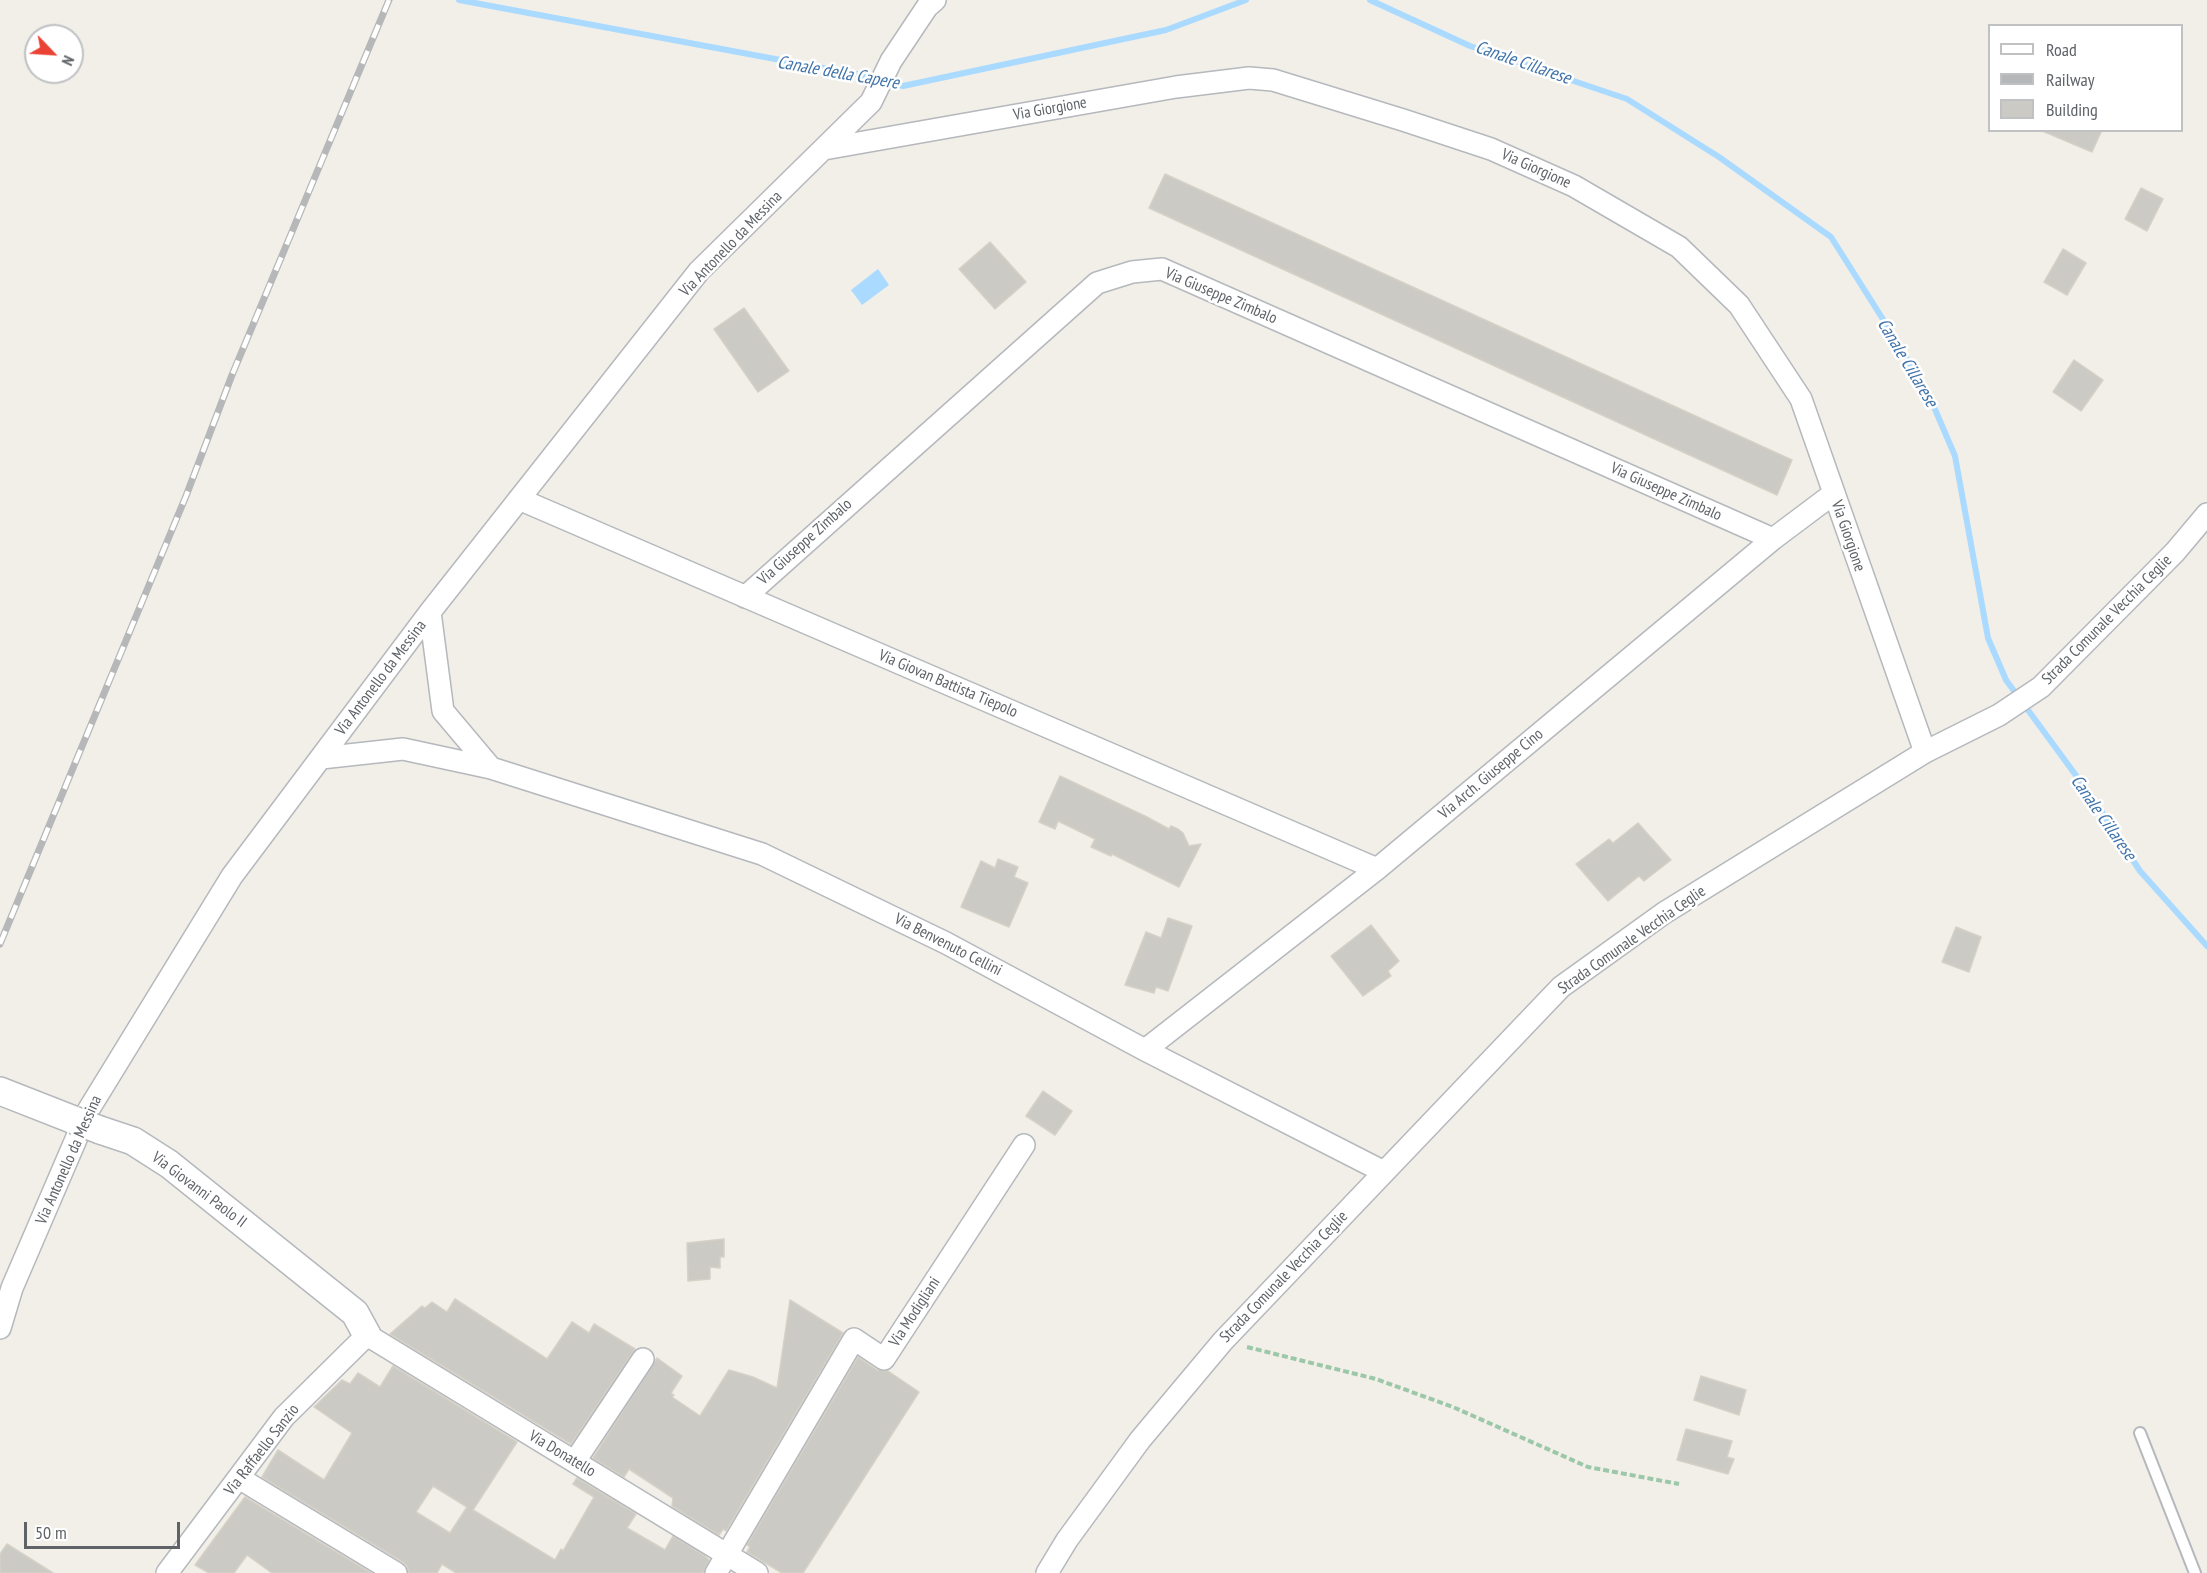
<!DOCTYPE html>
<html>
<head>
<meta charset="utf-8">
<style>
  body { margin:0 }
  #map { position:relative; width:2207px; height:1573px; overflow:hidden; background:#f1efe8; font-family:"PT Sans Narrow",sans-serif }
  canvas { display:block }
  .legend { position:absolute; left:1988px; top:24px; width:195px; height:108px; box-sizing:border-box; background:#fff; border:2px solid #bfc1c3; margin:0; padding:8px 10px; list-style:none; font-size:18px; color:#5f6368 }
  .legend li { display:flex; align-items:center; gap:12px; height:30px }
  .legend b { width:30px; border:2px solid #bfc1c3 }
  .north { position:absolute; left:24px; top:24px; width:60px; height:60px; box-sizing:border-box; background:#fff; border:2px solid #bfc1c3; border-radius:50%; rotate:115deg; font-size:16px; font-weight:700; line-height:24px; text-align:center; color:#5f6368 }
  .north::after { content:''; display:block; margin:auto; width:21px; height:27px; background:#ea4335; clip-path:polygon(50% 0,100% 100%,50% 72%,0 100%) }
  .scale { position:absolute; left:24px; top:1522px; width:156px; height:27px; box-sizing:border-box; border:3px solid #5f6368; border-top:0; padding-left:8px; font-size:18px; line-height:21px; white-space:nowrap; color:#5f6368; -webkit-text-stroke:4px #fff; paint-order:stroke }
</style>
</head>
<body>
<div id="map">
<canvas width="2207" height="1573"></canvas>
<ul class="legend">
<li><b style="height:8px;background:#fff"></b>Road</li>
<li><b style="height:8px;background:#b6b7b8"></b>Railway</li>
<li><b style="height:16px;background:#cccac5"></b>Building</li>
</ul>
<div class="north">N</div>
<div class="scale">50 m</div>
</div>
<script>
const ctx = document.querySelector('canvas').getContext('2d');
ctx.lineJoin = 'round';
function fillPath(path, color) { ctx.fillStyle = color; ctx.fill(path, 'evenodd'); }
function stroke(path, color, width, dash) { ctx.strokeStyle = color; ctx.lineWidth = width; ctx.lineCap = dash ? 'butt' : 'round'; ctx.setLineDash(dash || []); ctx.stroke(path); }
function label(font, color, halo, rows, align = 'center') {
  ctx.font = font + ' "PT Sans Narrow",sans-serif'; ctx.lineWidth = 5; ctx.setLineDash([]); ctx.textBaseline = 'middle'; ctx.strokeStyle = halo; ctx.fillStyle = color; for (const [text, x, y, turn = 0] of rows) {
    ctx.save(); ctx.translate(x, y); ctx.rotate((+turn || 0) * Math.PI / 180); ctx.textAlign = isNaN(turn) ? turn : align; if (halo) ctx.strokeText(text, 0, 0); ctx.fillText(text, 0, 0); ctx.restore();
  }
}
fillPath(new Path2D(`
  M878,269L889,285L862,305L851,290Z`), '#aadaff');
stroke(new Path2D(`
  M459,0L861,75L903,86L1166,30L1246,0
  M1370,0L1470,46L1627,99L1719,157L1831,237L1891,332L1931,400L1955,456L1988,638L2006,680L2094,800L2140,871L2207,946`), '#aadaff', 6);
const building = new Path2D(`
  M2040,130H2102L2092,152Z
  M1165,174L1792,460L1777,495L1149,208Z
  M2141,188L2163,199L2147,231L2125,219Z
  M990,242L1026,282L995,309L959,269Z
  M2063,249L2086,263L2067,295L2044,282Z
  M744,308L789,371L758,392L714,329Z
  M2074,360L2103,380L2081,411L2053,392Z
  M1060,776L1147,817L1169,829L1171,826L1178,829L1183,833L1189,846L1201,844L1179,887L1112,854L1111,856L1091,847L1095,839L1058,821L1055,829L1039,822Z
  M1638,823L1671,860L1644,881L1639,876L1608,901L1576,864L1609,839L1613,843Z
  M998,859L1018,867L1014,877L1028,883L1009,927L961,907L981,861L995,868Z
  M1168,918L1192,926L1168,991L1156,987L1154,993L1125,985L1146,932L1161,938Z
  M1371,925L1399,961L1388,971L1391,976L1363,996L1331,956Z
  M1956,927L1981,937L1969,972L1942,962Z
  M1043,1091L1072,1111L1055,1135L1026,1116Z
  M724,1239V1257H720V1268L710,1267V1279L688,1281L687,1243Z
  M455,1299L547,1359L572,1322L589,1333L594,1324L635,1349L571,1444L390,1334L422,1306L425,1308L432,1302L447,1312Z
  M790,1300L843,1333L726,1531L723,1529L719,1535L672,1506L673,1498L629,1469L624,1477L593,1458L657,1358L682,1376L671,1393L674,1395L672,1397L700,1416L729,1370L753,1377L777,1388Z
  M858,1357L877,1370L888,1371L919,1392L803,1573H782L747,1552L750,1547L747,1545Z
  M393,1366L517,1442L473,1510L555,1560L561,1549L563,1551L594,1497L573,1484L577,1478L636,1514L627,1528L665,1550L673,1536L705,1556L709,1560L703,1573H456L442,1564L437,1573H409L407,1566L403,1562L262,1477L278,1450L324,1480L352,1433L314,1407L342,1380L350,1384L358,1373L380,1387ZM433,1486L467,1507L450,1533L416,1512Z
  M1701,1376L1746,1390L1739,1415L1694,1400Z
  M1686,1429L1732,1441L1727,1457L1734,1459L1728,1474L1677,1460Z
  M245,1497L371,1573H272L247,1555L234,1573H209L195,1565Z
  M7,1544L53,1573H0V1554Z`);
fillPath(building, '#cccac5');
stroke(building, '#d6d1c6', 1.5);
const service = new Path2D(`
  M2140,1433L2195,1573`);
const minor = new Path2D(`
  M824,149L1176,87L1249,78L1273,80L1403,120L1491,149L1574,186L1679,247L1739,305L1801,399L1925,752
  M519,499L1377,869
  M745,597L1097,283L1132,272L1162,269L1773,539
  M430,612L443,711L491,768
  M321,758L403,749L491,768L762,854L946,943L1145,1050L1384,1172
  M1145,1050L1377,869L1773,539L1833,494
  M0,1328L12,1288L89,1109L232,876L430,612L699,271L871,102L891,61L927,7L935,0
  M575,1461L643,1359
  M239,1478L396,1573
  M167,1573L284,1417L367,1335L757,1573
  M716,1573L854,1339L884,1359L1024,1145
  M1047,1573L1067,1540L1140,1440L1223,1341L1561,987L1664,913L1925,752L1999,715L2041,687L2175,552L2207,514`);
const tertiary = new Path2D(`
  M0,1091L74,1120
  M100,1130L133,1141L169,1164L355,1313L367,1335`);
stroke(service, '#b5b8bc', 14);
stroke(minor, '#b5b8bc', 24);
stroke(tertiary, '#b5b8bc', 30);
stroke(new Path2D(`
  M1247,1347L1376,1379L1453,1407L1588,1467L1679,1484`), '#9cc7a9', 4, [6, 3]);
stroke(service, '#fff', 10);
stroke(minor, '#fff', 21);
stroke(tertiary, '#fff', 27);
const rail = new Path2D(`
  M0,944L186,496L232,375L389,0`);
stroke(rail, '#b6b7b8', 7);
stroke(rail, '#fff', 4.5, [14]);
const tertiaryBridge = new Path2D(`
  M74,1120L100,1130`);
stroke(tertiaryBridge, '#b5b8bc', 30, []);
stroke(tertiaryBridge, '#fff', 27);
label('16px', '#5f6368', '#fff', [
  ["Via Giorgione",1050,109,-10],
  ["Via Giorgione",1536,169,24],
  ["Via Antonello da Messina",731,244,-46],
  ["Via Giuseppe Zimbalo",1221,296,23],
  ["Via Giuseppe Zimbalo",1666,492,24],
  ["Via Giorgione",1848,536,71],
  ["Via Giuseppe Zimbalo",805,542,-42],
  ["Strada Comunale Vecchia Ceglie",2107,620,-45],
  ["Via Antonello da Messina",381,678,-53],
  ["Via Giovan Battista Tiepolo",948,684,23],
  ["Via Arch. Giuseppe Cino",1491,774,-40],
  ["Strada Comunale Vecchia Ceglie",1632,940,-35],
  ["Via Benvenuto Cellini",948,945,27],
  ["Via Antonello da Messina",69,1160,-66],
  ["Via Giovanni Paolo II",199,1190,37],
  ["Strada Comunale Vecchia Ceglie",1284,1277,-46],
  ["Via Modigliani",915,1312,-57],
  ["Via Raffaello Sanzio",262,1450,-52],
  ["Via Donatello",562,1454,31]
]);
label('italic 18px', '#4174aa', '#fff', [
  ["Canale Cillarese",1523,63,19],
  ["Canale della Capere",838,73,10],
  ["Canale Cillarese",1907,363,59],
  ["Canale Cillarese",2103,818,55]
]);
</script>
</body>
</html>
